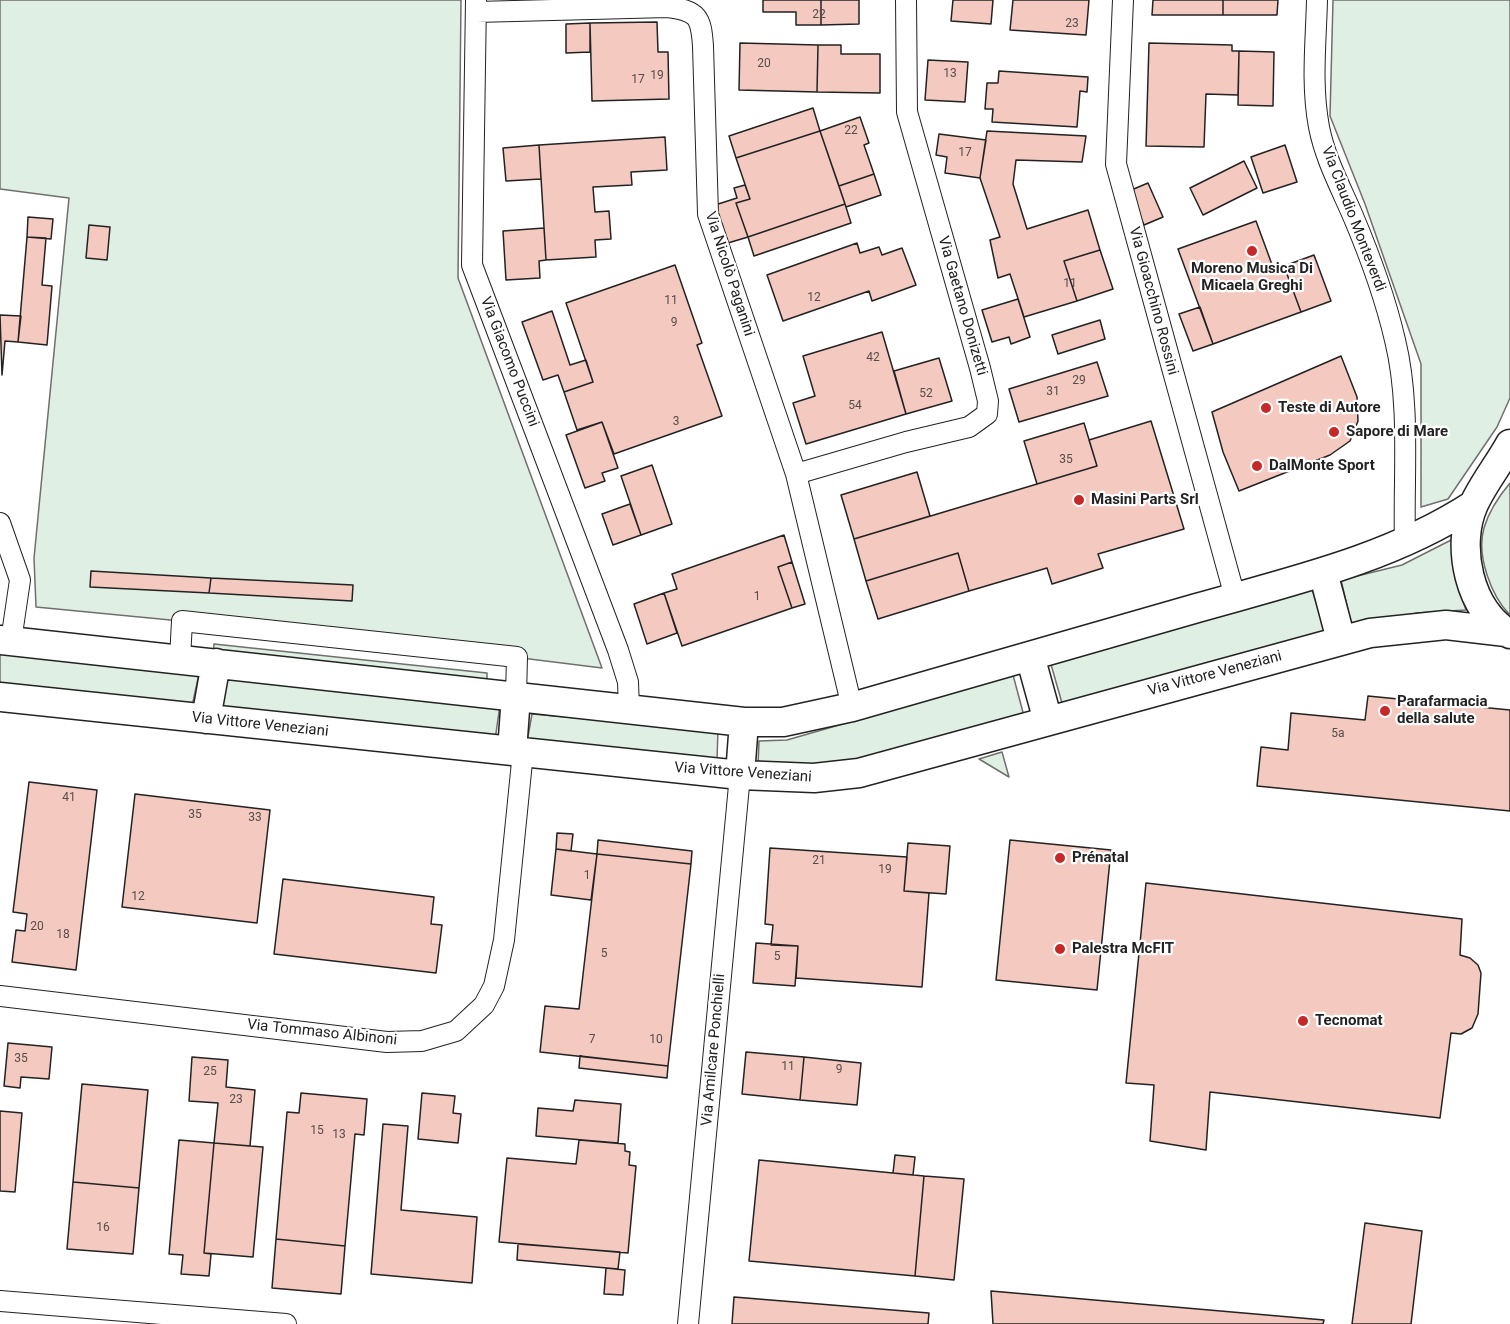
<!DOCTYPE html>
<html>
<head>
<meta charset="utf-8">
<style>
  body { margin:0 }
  canvas { display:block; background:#fff }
</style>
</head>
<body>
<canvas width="1510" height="1324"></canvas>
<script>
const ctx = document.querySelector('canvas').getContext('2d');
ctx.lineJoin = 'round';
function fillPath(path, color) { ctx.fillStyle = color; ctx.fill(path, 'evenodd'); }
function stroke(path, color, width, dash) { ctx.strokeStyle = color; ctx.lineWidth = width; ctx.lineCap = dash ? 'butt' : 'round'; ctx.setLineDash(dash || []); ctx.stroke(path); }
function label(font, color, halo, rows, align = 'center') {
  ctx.font = font + ' Roboto,sans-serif'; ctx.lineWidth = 4.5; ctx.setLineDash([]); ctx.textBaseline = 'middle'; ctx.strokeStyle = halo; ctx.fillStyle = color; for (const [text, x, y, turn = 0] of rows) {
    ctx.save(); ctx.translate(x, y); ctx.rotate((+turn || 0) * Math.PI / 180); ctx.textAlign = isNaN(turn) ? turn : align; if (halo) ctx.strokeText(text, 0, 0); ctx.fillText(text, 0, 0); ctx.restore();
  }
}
const green = new Path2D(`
  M0,0H461L458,278L602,668L377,640L36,607L34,558L69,198L0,189Z
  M1333,0H1510V398L1497,427L1448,499L1421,507V364L1365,204L1330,116Z
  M1510,483V615C1491,596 1476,555 1484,528C1489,511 1499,496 1510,483Z
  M1455,538L1458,586L1466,610L1417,613L1352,627L1341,580L1402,565Z
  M1311,586L1325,631L1062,703L1050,661Z
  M214,644L487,673V685L213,654Z
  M0,653L199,674L191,711L0,690Z
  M1013,675L1024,716L847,764L758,765L759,741L787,740Z
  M223,677L500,705L495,740L219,711Z
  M532,714L718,730L717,760L527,742Z
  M1002,752L1009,777L979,759Z`);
fillPath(green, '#e0efe3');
stroke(green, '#6f6f6f', 1.5);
const building = new Path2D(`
  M763,0H821V25H796V12H763Z
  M821,0H859V24L821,25Z
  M953,0H993L991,24L951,21Z
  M1013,0H1089L1086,35L1010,30Z
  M1153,0H1223V15H1152Z
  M1223,0H1278L1277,15H1223Z
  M657,22L658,52H668L669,99L592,101L590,23Z
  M590,23V52L566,53V24Z
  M740,43L818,45L817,92L739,90Z
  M1149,43L1232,45V51H1239L1238,95L1206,94L1204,147L1146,146Z
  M818,45H841V54H880V93L817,92Z
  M1239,51L1274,52L1273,106L1238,105Z
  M928,60L968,62L965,102L925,100Z
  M999,71L1088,77L1087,92L1080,91L1077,127L992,122L993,109H985L987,83H998Z
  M813,108L820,131L736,158L729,136Z
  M860,117L869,143L864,145L874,174L839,186L820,131Z
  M820,131L845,204L748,237L736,203L750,199L736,158Z
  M987,131L1086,136L1082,162L1016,160L1013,184L1027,229L1088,210L1100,250L1064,261L1077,301L1024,317L1010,274L998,278L990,240L1000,237L980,178Z
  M939,134L986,140L980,178L945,173L947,157L936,155Z
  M665,137L667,170L631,172L632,185L593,187L595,212L609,211L611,239L595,240L596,257L546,260L539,145Z
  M539,145L541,179L506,181L503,148Z
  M1285,145L1297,182L1263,193L1251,157Z
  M1244,161L1257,188L1203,215L1190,188Z
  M874,174L881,195L846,207L839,186Z
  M1148,183L1163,217L1144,225L1129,191Z
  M745,185L750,199L736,203L748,237L728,243L715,205L737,198L734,188Z
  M845,204L851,223L754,256L748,237Z
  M28,217L53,219L51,239L27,237Z
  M1256,221L1274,270L1284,266L1301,312L1213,344L1178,249Z
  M89,225L110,227L107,260L86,258Z
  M544,228L546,260L539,261L540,278L506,280L503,231Z
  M27,237L46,238L42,285L52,286L47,345L18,342Z
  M857,243L860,253L879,247L882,255L902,248L916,285L872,301L869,291L783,321L767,275Z
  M1100,250L1113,289L1077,301L1064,261Z
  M1314,255L1331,301L1301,312L1284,266Z
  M675,265L702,343L697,345L722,416L614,454L602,422L577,430L564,392L593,382L566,303Z
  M1018,299L1030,337L1011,344L1009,337L992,342L982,310Z
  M1200,307L1213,344L1193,351L1179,314Z
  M552,311L570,365L586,360L593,382L564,392L558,375L543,380L522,322Z
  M0,315L21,316L18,342L5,341L2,375Z
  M1100,320L1105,339L1058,354L1052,335Z
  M882,332L906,414L806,444L793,403L815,396L803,356Z
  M1341,356L1357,397L1358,421L1350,441L1330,455L1239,491L1223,452L1212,412Z
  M939,358L952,401L906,414L894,371Z
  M1097,362L1108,396L1019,422L1009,389Z
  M1151,421L1184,529L1098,554L1103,568L1052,584L1047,568L969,591L958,553L866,581L854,539L1097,466L1089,440Z
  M602,422L618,468L602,473L605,481L585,488L566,435Z
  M1084,423L1097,466L1037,484L1024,441Z
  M652,465L672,524L641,535L621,476Z
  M917,472L930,516L854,539L841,495Z
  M630,504L641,535L613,545L602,514Z
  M784,535L792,562L778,567L792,608L682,646L664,593L677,589L672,574Z
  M958,553L969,591L878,619L866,581Z
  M792,562L805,604L792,608L778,567Z
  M91,571L211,578L209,593L90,587Z
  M211,578L353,585L352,601L209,593Z
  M664,593L677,633L647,644L634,604Z
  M1368,696L1510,710V811L1257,786L1261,747L1288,750L1291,713L1365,720Z
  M29,782L97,790L76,970L12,962L16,930L25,931L27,914L13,912Z
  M135,794L270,810L257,923L122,907Z
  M557,833L573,834L571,851L556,849Z
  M598,840L692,851L691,864L597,854Z
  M1010,840L1111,850L1097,990L996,980Z
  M908,843L950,846L946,894L904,891Z
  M770,848L907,857L904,891L929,893L922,987L796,978L798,946L771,945L773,925L765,924Z
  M556,849L597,854L591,900L551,895Z
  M597,854L691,864L668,1066L540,1052L545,1006L579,1009Z
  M283,879L434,897L431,924L442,925L436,973L274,954Z
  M1146,883L1462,919L1460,955L1470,958L1478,965L1481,973L1478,1014L1472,1028L1461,1034L1451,1033L1440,1118L1210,1092L1206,1150L1150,1141L1154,1085L1126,1083Z
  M756,943L798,946L795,986L753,983Z
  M8,1043L52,1047L49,1079L21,1077L20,1088L4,1086Z
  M746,1052L804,1057L800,1100L742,1094Z
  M580,1056L668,1066L667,1078L579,1068Z
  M192,1057L228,1060L226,1087L255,1090L250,1146L214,1143L218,1103L189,1101Z
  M804,1057L861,1063L857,1105L800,1100Z
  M82,1084L148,1090L139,1188L73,1182Z
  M301,1093L367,1099L364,1135L355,1134L345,1246L276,1239L287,1112L299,1113Z
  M422,1093L455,1096L453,1113L461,1114L458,1143L418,1139Z
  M575,1100L621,1104L618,1143L536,1136L538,1108L573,1111Z
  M0,1111L22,1113L15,1192L0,1191Z
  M383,1124L408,1126L401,1210L477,1217L472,1283L371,1274Z
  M179,1140L214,1143L204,1253L211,1254L209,1276L181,1274L183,1255L169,1254Z
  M579,1140L625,1144V1151L630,1152L629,1165L636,1166L628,1253L499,1242L507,1158L576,1164Z
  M214,1143L263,1147L253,1257L204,1253Z
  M895,1155L915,1157L913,1175L893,1173Z
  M759,1160L924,1176L915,1276L749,1261Z
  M924,1176L964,1179L954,1280L915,1276Z
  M73,1182L139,1188L133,1254L67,1249Z
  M1365,1223L1422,1231L1411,1324H1352Z
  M276,1239L345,1246L341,1294L272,1288Z
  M518,1244L620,1252L618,1269L517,1260Z
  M606,1268L625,1270L623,1295L604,1294Z
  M991,1291L1324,1320L1323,1324H993Z
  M734,1297L929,1313L928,1324H732Z`);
fillPath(building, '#f3c9c0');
stroke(building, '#222', 1.5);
const street = new Path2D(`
  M476,0L472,265L618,650L628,682L629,709
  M1123,0L1116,164L1235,597
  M1317,0C1316,42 1311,85 1319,127C1325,158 1340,186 1353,216C1370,256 1385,297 1395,340C1411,405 1403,477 1405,544
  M476,12L668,7C698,11 701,17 703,46L708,214L796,474L852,707
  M796,474L906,442L969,427L987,414L988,401L980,368L907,112L906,0
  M0,523L20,580L11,641
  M180,659L182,621L517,657L516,696
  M0,996L387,1042L422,1041L456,1031L484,1005L494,986L504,940L523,752
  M0,1301L286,1324
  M688,1324L740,775`);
const secondary = new Path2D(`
  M1510,444C1499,464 1483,484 1474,504C1455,545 1469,612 1510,634
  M1323,572L1341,640
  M0,640L744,722H783L852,707C967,674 1082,641 1197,608C1292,581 1390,559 1473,505
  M1030,656L1048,721
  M0,697L740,775L814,778L859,773L1370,633L1446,625L1506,632
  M206,719L216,663
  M512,751L516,696
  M740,775L744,722`);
stroke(street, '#222', 22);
stroke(secondary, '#222', 31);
stroke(street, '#fff', 20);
stroke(secondary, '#fff', 28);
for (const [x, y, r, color] of [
  [1252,251,6,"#c62828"],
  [1266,408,6,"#c62828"],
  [1334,432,6,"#c62828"],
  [1257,466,6,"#c62828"],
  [1079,500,6,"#c62828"],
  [1385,711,6,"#c62828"],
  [1060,858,6,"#c62828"],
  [1060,949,6,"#c62828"],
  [1303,1021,6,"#c62828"]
]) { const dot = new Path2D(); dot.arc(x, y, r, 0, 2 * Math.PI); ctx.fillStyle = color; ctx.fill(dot); stroke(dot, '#fff', 2); }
label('12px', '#564c4a', null, [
  ["22",819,15],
  ["23",1072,24],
  ["20",764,64],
  ["13",950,74],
  ["19",657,76],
  ["17",638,80],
  ["22",851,131],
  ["17",965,153],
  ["11",1070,284],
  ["12",814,298],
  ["11",671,301],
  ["9",674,323],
  ["42",873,358],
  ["29",1079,381],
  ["31",1053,392],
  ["52",926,394],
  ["54",855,406],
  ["3",676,422],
  ["35",1066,460],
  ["1",757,597],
  ["5a",1338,734],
  ["41",69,798],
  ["35",195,815],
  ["33",255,818],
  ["21",819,861],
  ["19",885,870],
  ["1",587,876],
  ["12",138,897],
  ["20",37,927],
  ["18",63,935],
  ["5",604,954],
  ["5",777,957],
  ["7",592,1040],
  ["10",656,1040],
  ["35",21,1059],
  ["11",788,1067],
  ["9",839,1070],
  ["25",210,1072],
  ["23",236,1100],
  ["15",317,1131],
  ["13",339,1135],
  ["16",103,1228]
]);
label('15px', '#222', '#fff', [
  ["Via Claudio Monteverdi",1353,219,69],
  ["Via Nicolò Paganini",729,274,72],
  ["Via Gioacchino Rossini",1153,301,75],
  ["Via Gaetano Donizetti",962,306,74],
  ["Via Giacomo Puccini",509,362,69],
  ["Via Vittore Veneziani",1215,674,-15],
  ["Via Vittore Veneziani",260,725,6],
  ["Via Vittore Veneziani",743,773,4],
  ["Via Tommaso Albinoni",322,1033,6],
  ["Via Amilcare Ponchielli",714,1050,-85]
]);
label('bold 15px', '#222', '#fff', [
  ["Moreno Musica Di",1252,269,"center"],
  ["Micaela Greghi",1252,286,"center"],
  ["Teste di Autore",1278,408],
  ["Sapore di Mare",1346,432],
  ["DalMonte Sport",1269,466],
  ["Masini Parts Srl",1091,500],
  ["Parafarmacia",1397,702],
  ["della salute",1397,719],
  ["Prénatal",1072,858],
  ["Palestra McFIT",1072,949],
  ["Tecnomat",1315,1021]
], 'left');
</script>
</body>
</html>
